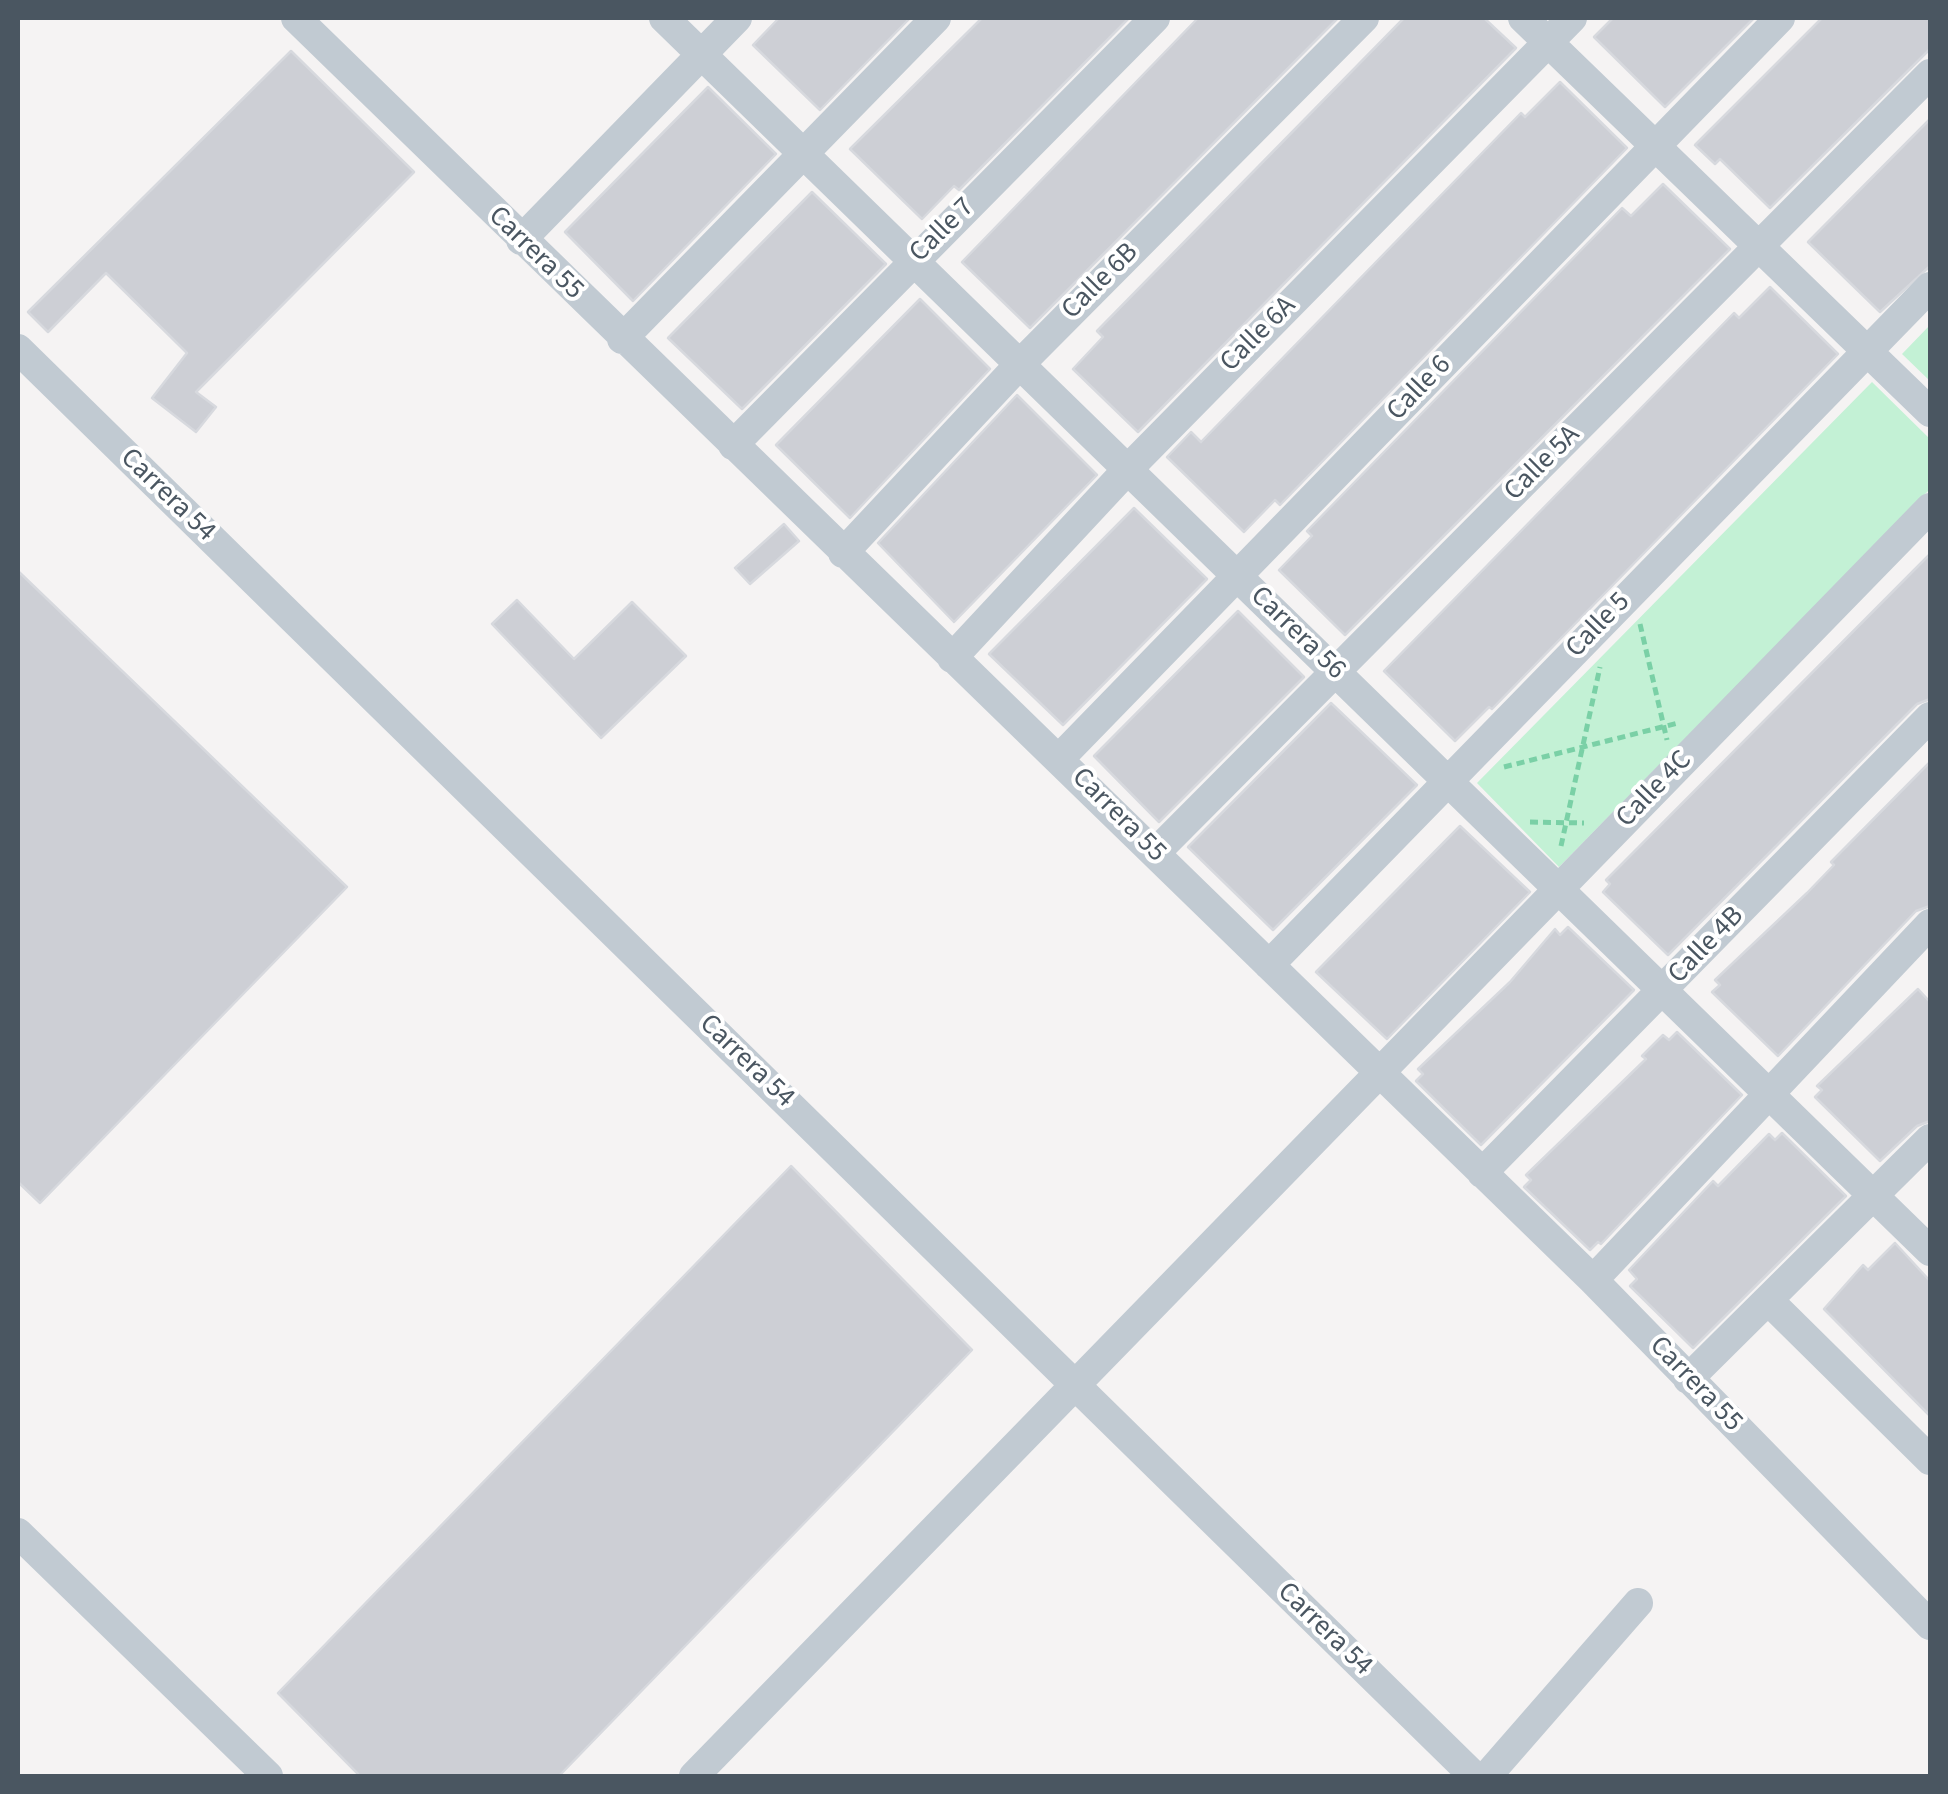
<!DOCTYPE html>
<html>
<head>
<meta charset="utf-8">
<style>
  body { margin:0 }
  #map { position:relative; width:1948px; height:1794px; overflow:hidden; background:#f5f3f3; font-family:"Source Sans 3",sans-serif }
  canvas { display:block }
  .frame { position:absolute; inset:0; border:20px solid #4a5661; pointer-events:none }
</style>
</head>
<body>
<div id="map">
<canvas width="1948" height="1794"></canvas>
<div class="frame"></div>
</div>
<script>
const ctx = document.querySelector('canvas').getContext('2d');
ctx.lineJoin = 'round';
function fillPath(path, color) { ctx.fillStyle = color; ctx.fill(path, 'evenodd'); }
function stroke(path, color, width, dash) { ctx.strokeStyle = color; ctx.lineWidth = width; ctx.lineCap = dash ? 'butt' : 'round'; ctx.setLineDash(dash || []); ctx.stroke(path); }
function label(font, color, halo, rows, align = 'center') {
  ctx.font = font + ' "Source Sans 3",sans-serif'; ctx.lineWidth = 8; ctx.setLineDash([]); ctx.textBaseline = 'middle'; ctx.strokeStyle = halo; ctx.fillStyle = color; for (const [text, x, y, turn = 0] of rows) {
    ctx.save(); ctx.translate(x, y); ctx.rotate((+turn || 0) * Math.PI / 180); ctx.textAlign = isNaN(turn) ? turn : align; if (halo) ctx.strokeText(text, 0, 0); ctx.fillText(text, 0, 0); ctx.restore();
  }
}
fillPath(new Path2D(`
  M1930,325V381L1902,354Z
  M1872,382L1930,439V489L1559,867L1477,783Z`), '#c3f1d5');
const building = new Path2D(`
  M779,18H910L820,110L753,45Z
  M982,18H1129L959,190L954,186L922,219L850,149Z
  M1198,18H1338L1030,328L962,262Z
  M1404,18H1484L1516,48L1138,432L1073,369L1103,337L1097,331Z
  M1613,18H1754L1665,107L1594,37Z
  M1822,18H1930V49L1770,208L1720,159L1715,164L1695,145Z
  M291,51L414,172L196,392L216,407L196,432L152,398L187,353L106,273L48,332L28,312Z
  M1560,82L1627,148L1280,505L1275,500L1244,532L1167,457L1191,432L1201,442L1521,113L1525,117Z
  M708,87L776,154L633,301L565,232Z
  M1930,119V266L1880,312L1808,242Z
  M1663,184L1730,249L1345,635L1279,570L1312,536L1307,531L1622,208L1631,216Z
  M812,192L886,264L742,409L668,338Z
  M1770,287L1838,354L1492,709L1489,707L1455,741L1384,671L1734,313L1739,318Z
  M920,299L990,369L850,518L776,445Z
  M1017,395L1097,475L954,622L878,543Z
  M1134,508L1207,579L1063,725L989,654Z
  M784,524L799,541L750,584L735,568Z
  M1930,554V699L1917,704L1668,955L1603,892L1610,884L1606,880Z
  M18,571L347,887L40,1203L18,1182Z
  M517,600L574,659L632,602L686,656L601,738L492,624Z
  M1238,611L1304,677L1159,822L1094,756Z
  M1331,703L1417,785L1273,930L1188,847Z
  M1930,762V906L1916,911L1778,1056L1712,992L1720,985L1715,980L1807,893L1834,865L1831,862Z
  M1460,826L1530,892L1387,1039L1316,972Z
  M1568,927L1634,990L1481,1145L1416,1081L1423,1074L1418,1069L1510,982L1555,929L1560,935Z
  M1918,989L1930,1002V1121L1917,1126L1880,1161L1815,1097L1822,1090L1817,1086Z
  M1677,1032L1742,1095L1601,1244L1598,1242L1590,1250L1524,1187L1531,1180L1526,1175L1646,1059L1642,1056L1663,1035L1669,1040Z
  M1782,1133L1846,1196L1693,1348L1630,1286L1637,1279L1629,1270L1713,1181L1718,1186L1769,1134L1775,1140Z
  M791,1166L972,1350L559,1776H360L278,1693Z
  M1895,1243L1930,1281V1416L1824,1309L1863,1265L1868,1270Z`);
fillPath(building, '#cdcfd5');
stroke(building, '#d7d9de', 2.5);
stroke(new Path2D(`
  M1640,624L1667,740
  M1504,767L1678,723
  M1530,822L1584,823
  M1561,846L1600,667`), '#7ad0a6', 5, [8, 5]);
stroke(new Path2D(`
  M296,18L1593,1280L1930,1625
  M664,18L1930,1251
  M1523,18L1930,412
  M521,240L737,18
  M622,339L936,18
  M18,349L1474,1776
  M733,445L1155,18
  M843,553L1020,364L1364,18
  M952,658L1128,469L1572,18
  M1059,759L1780,18
  M1155,853L1930,74
  M1269,965L1930,287
  M1482,1173L1930,717
  M1593,1280L1930,924
  M1768,1300L1930,1460
  M1688,1379L1930,1139
  M18,1533L268,1776
  M694,1776L1930,508
  M1487,1776L1638,1603`), '#c1cad2', 30);
label('28px', '#4a5661', '#fff', [
  ["Calle 7",943,231,-45],
  ["Carrera 55",535,254,44],
  ["Calle 6B",1101,282,-45],
  ["Calle 6A",1259,335,-45],
  ["Calle 6",1420,389,-46],
  ["Calle 5A",1543,464,-45],
  ["Carrera 54",167,496,44],
  ["Calle 5",1599,626,-46],
  ["Carrera 56",1297,634,44],
  ["Calle 4C",1655,790,-46],
  ["Carrera 55",1118,816,45],
  ["Calle 4B",1707,946,-46],
  ["Carrera 54",746,1062,44],
  ["Carrera 55",1695,1385,46],
  ["Carrera 54",1324,1630,44]
]);
</script>
</body>
</html>
